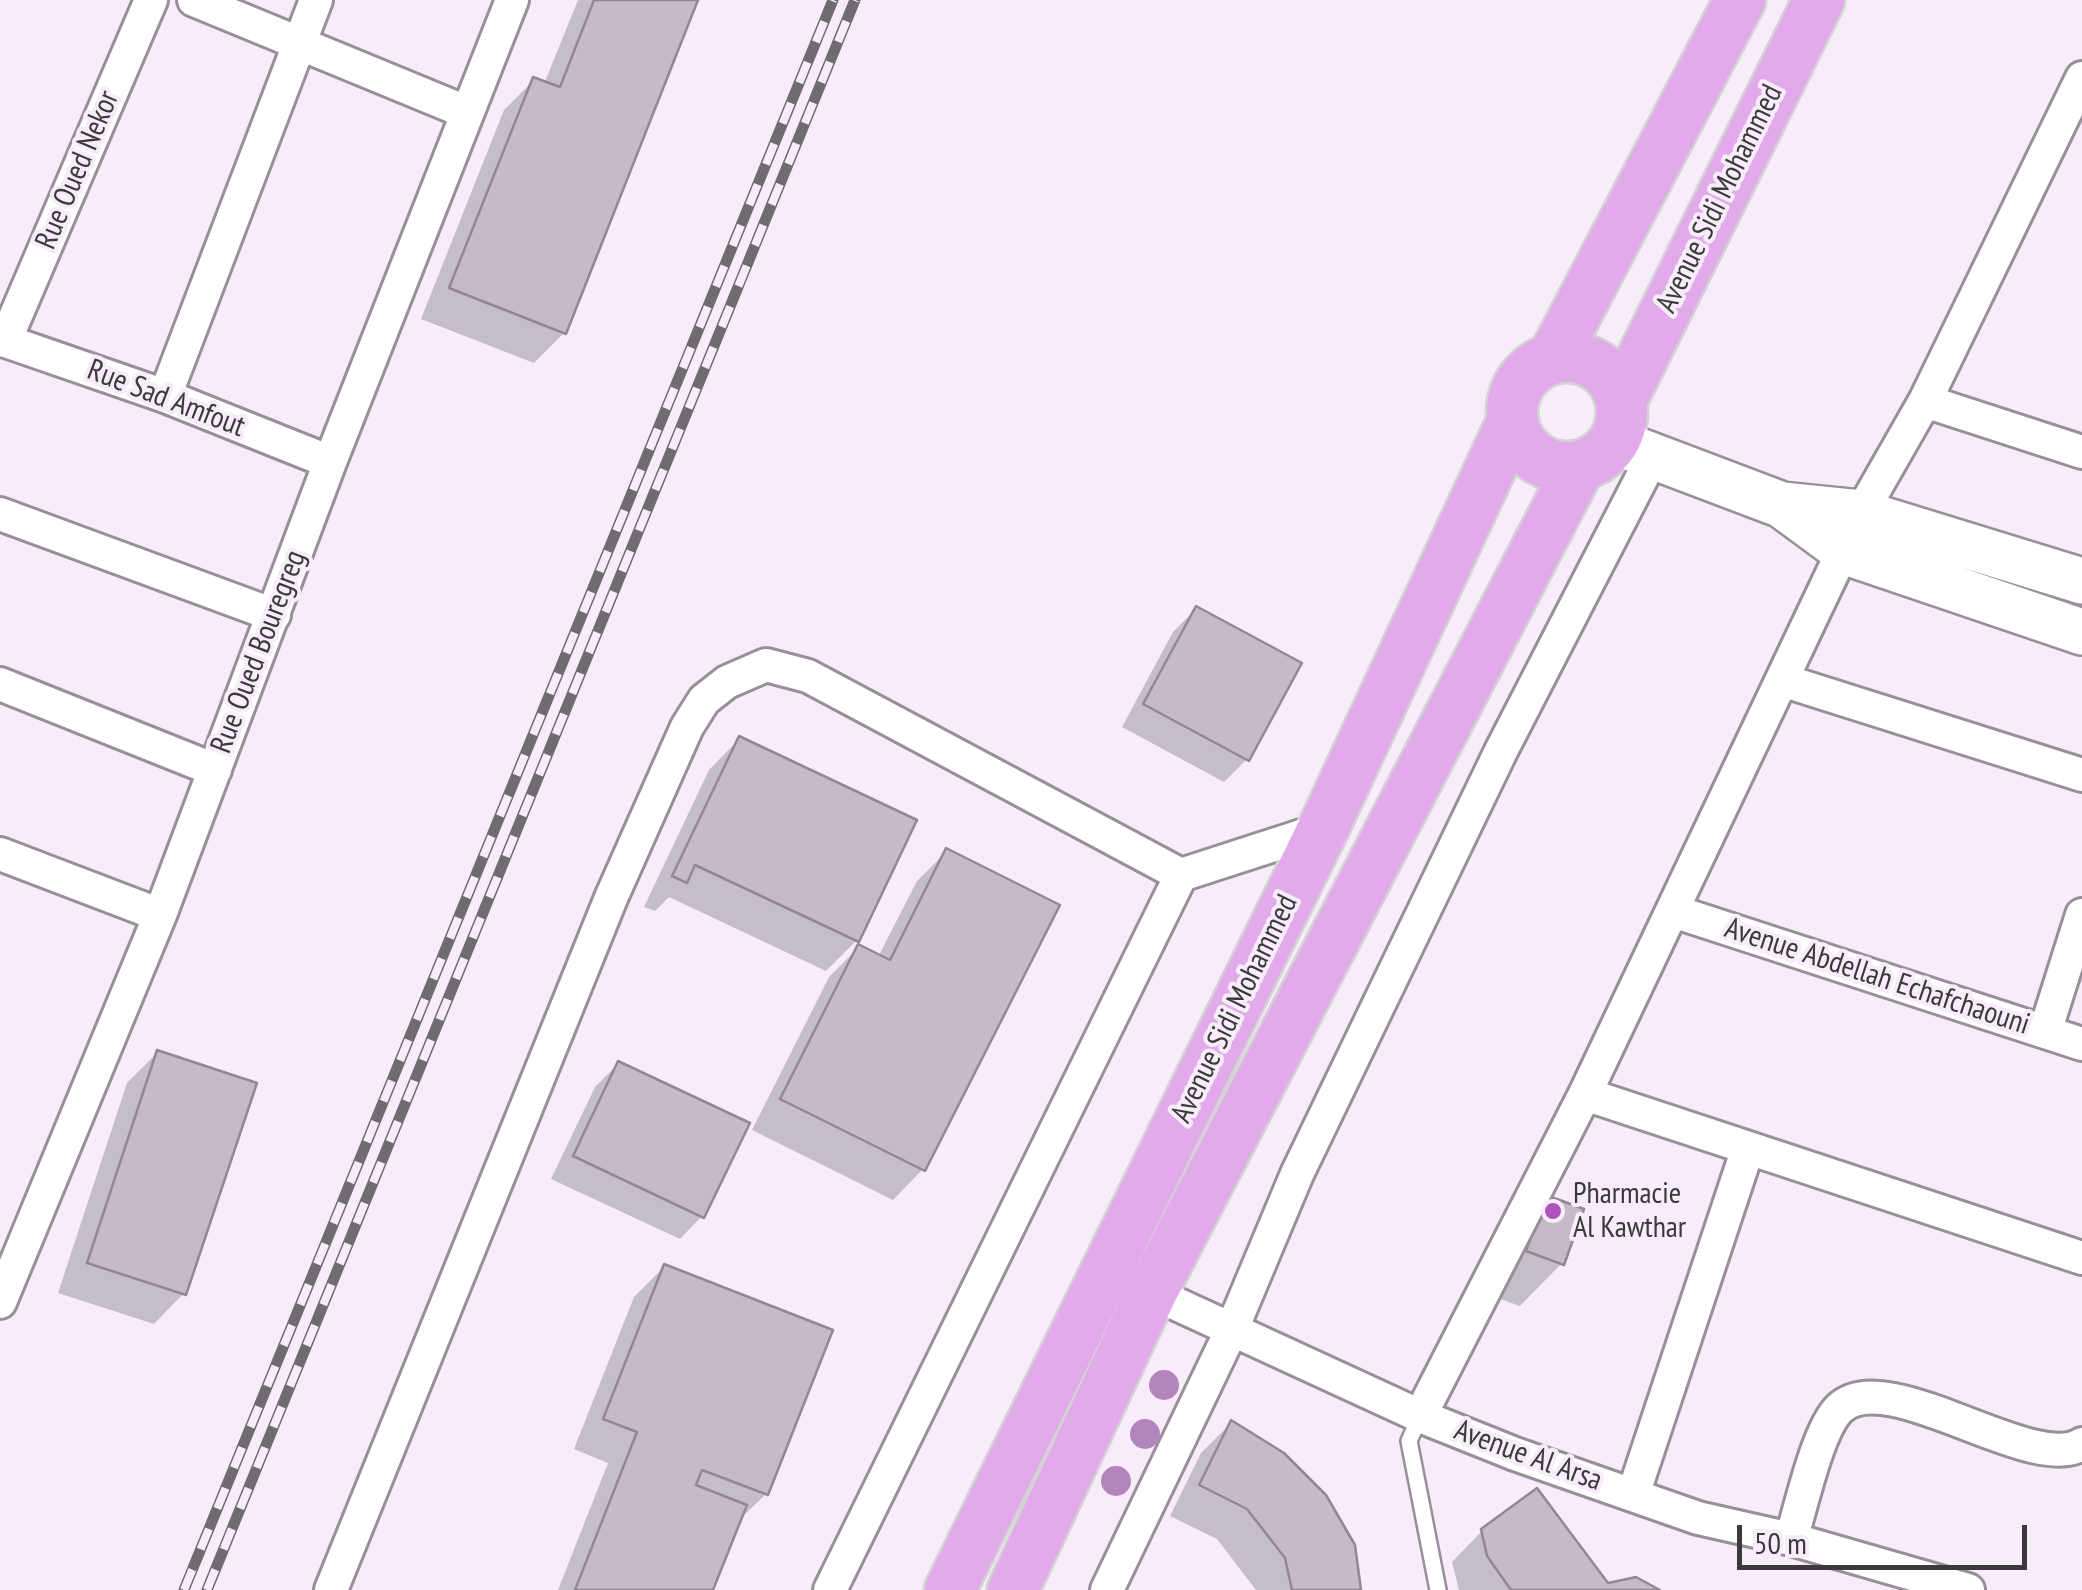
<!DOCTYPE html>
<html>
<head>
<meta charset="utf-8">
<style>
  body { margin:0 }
  #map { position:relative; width:2082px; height:1590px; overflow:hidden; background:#f7edf9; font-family:"PT Sans Narrow",sans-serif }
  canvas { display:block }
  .scale { position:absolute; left:1737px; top:1525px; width:290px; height:45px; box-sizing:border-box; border:5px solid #3c383d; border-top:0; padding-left:12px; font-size:30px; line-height:35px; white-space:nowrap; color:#3c383d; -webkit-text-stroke:8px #f7edf9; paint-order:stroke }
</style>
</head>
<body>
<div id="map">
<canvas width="2082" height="1590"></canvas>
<div class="scale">50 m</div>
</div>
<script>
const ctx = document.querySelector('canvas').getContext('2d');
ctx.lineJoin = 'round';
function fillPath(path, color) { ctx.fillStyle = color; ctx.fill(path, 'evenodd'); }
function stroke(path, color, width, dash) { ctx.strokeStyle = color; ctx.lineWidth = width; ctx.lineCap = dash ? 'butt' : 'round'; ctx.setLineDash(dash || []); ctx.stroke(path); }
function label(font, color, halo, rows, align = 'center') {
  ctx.font = font + ' "PT Sans Narrow",sans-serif'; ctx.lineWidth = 8; ctx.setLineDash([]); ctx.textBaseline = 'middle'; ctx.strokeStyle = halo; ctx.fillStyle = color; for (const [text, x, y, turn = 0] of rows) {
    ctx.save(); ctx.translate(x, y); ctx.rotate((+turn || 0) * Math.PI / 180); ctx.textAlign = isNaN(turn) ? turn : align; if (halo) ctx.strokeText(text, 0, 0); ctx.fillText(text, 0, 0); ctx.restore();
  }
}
fillPath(new Path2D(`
  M578,0H696L564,333L534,363L421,319L504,110L534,80L544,84Z
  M1196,609L1247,759L1224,782L1122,727L1173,632Z
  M739,739L857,940L826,971L669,897L655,911L644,907L709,770Z
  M947,851L923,1169L893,1200L752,1130L829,977L859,947L878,957L917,881Z
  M157,1053L184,1293L154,1324L58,1293L127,1083Z
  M618,1064L702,1216L680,1239L551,1179L595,1087Z
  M1547,1198L1562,1263L1520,1306L1486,1294Z
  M664,1267L766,1494L737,1522L711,1590H558L608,1463L574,1449L634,1297Z
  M1231,1423L1358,1590H1256L1217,1539L1170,1516L1201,1453Z
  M1482,1531L1606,1586L1657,1590H1459L1452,1562Z`), '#0003');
const building = new Path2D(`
  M594,0H698L566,334L449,288L533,77L560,87Z
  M1196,606L1302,663L1249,761L1143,704Z
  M739,736L917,820L859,942L695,865L687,883L672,876Z
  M946,848L1060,905L925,1171L780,1099L858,944L890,960Z
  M157,1050L257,1083L186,1295L87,1263Z
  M618,1061L750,1123L704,1218L573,1156Z
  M1546,1195L1584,1209L1564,1265L1526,1251Z
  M664,1264L833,1330L768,1495L702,1470L696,1485L747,1505L713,1590H575L637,1432L603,1419Z
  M1231,1420L1284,1453L1326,1495L1355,1545L1361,1590H1292L1285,1558L1247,1509L1199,1485Z
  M1537,1488L1608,1583L1636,1577L1660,1590H1511L1487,1556L1481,1529Z`);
fillPath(building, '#c5bbc7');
stroke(building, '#928893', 2.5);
const lane = new Path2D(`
  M1420,1416L1409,1441L1438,1590`);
const street = new Path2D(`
  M194,0L466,112
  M0,339L165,396L330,462
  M5,341L151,0
  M165,396L316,0
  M1925,401L2082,452
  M0,514L274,615
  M1785,681L2082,775
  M0,684L215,770
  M0,854L160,915
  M1673,911L2082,1044
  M2045,1032L2082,915
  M1585,1094L2082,1258
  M1133,1284L1420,1416L1515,1454L1698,1518L1791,1539L1968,1590
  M0,1302L160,915L330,462L512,0
  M1420,1416L1585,1094L1861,513L1925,401L2082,78
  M1633,1495L1748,1148
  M1791,1539C1801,1508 1817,1431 1839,1409C1886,1362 2032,1476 2082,1444
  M331,1590L611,898L687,727L704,700L727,682L766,665L808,676L1181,875
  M830,1590L1181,875L1323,829
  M1107,1590L1232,1329L1297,1174L1501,751L1653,456`);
const secondary = new Path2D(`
  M1613,441L1782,505L1861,513L2082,581
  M1782,505L1846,552L2082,632`);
const primary = new Path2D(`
  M1554,356L1740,0
  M1512 412a55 55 0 1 1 110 0a55 55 0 1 1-110 0Z
  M1622,399L1819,0
  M950,1590L1323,829L1511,424
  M1013,1590L1151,1293L1579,467`);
stroke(lane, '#998f9a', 20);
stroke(street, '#998f9a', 38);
stroke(secondary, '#998f9a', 50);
stroke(primary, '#d4d3d4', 55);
stroke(lane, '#fff', 15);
stroke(street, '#fff', 32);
stroke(secondary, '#fff', 45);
stroke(primary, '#e2aaeb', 50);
const rail = new Path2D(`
  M184,1590L833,0
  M207,1590L855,0`);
stroke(rail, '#706a71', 11);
stroke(rail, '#f7edf9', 8, [22]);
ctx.fillStyle = '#b485bc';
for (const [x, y] of [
  [1164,1385],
  [1145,1434],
  [1116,1481]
]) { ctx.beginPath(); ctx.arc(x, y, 15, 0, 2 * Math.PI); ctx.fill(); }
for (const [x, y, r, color] of [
  [1553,1211,10,"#ae53be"]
]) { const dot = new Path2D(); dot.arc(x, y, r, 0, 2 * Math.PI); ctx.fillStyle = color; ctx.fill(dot); stroke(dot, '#f7edf9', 4); }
label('30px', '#3c383d', '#f7edf9', [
  ["Rue Oued Nekor",78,170,-67],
  ["Avenue Sidi Mohammed",1720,199,-64],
  ["Rue Sad Amfout",166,399,21],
  ["Rue Oued Bouregreg",259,652,-69],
  ["Avenue Abdellah Echafchaouni",1877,977,18],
  ["Avenue Sidi Mohammed",1235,1009,-64],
  ["Avenue Al Arsa",1528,1456,20]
]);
label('30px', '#3c383d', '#f7edf9', [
  ["Pharmacie",1573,1194],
  ["Al Kawthar",1573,1228]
], 'left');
</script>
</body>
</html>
